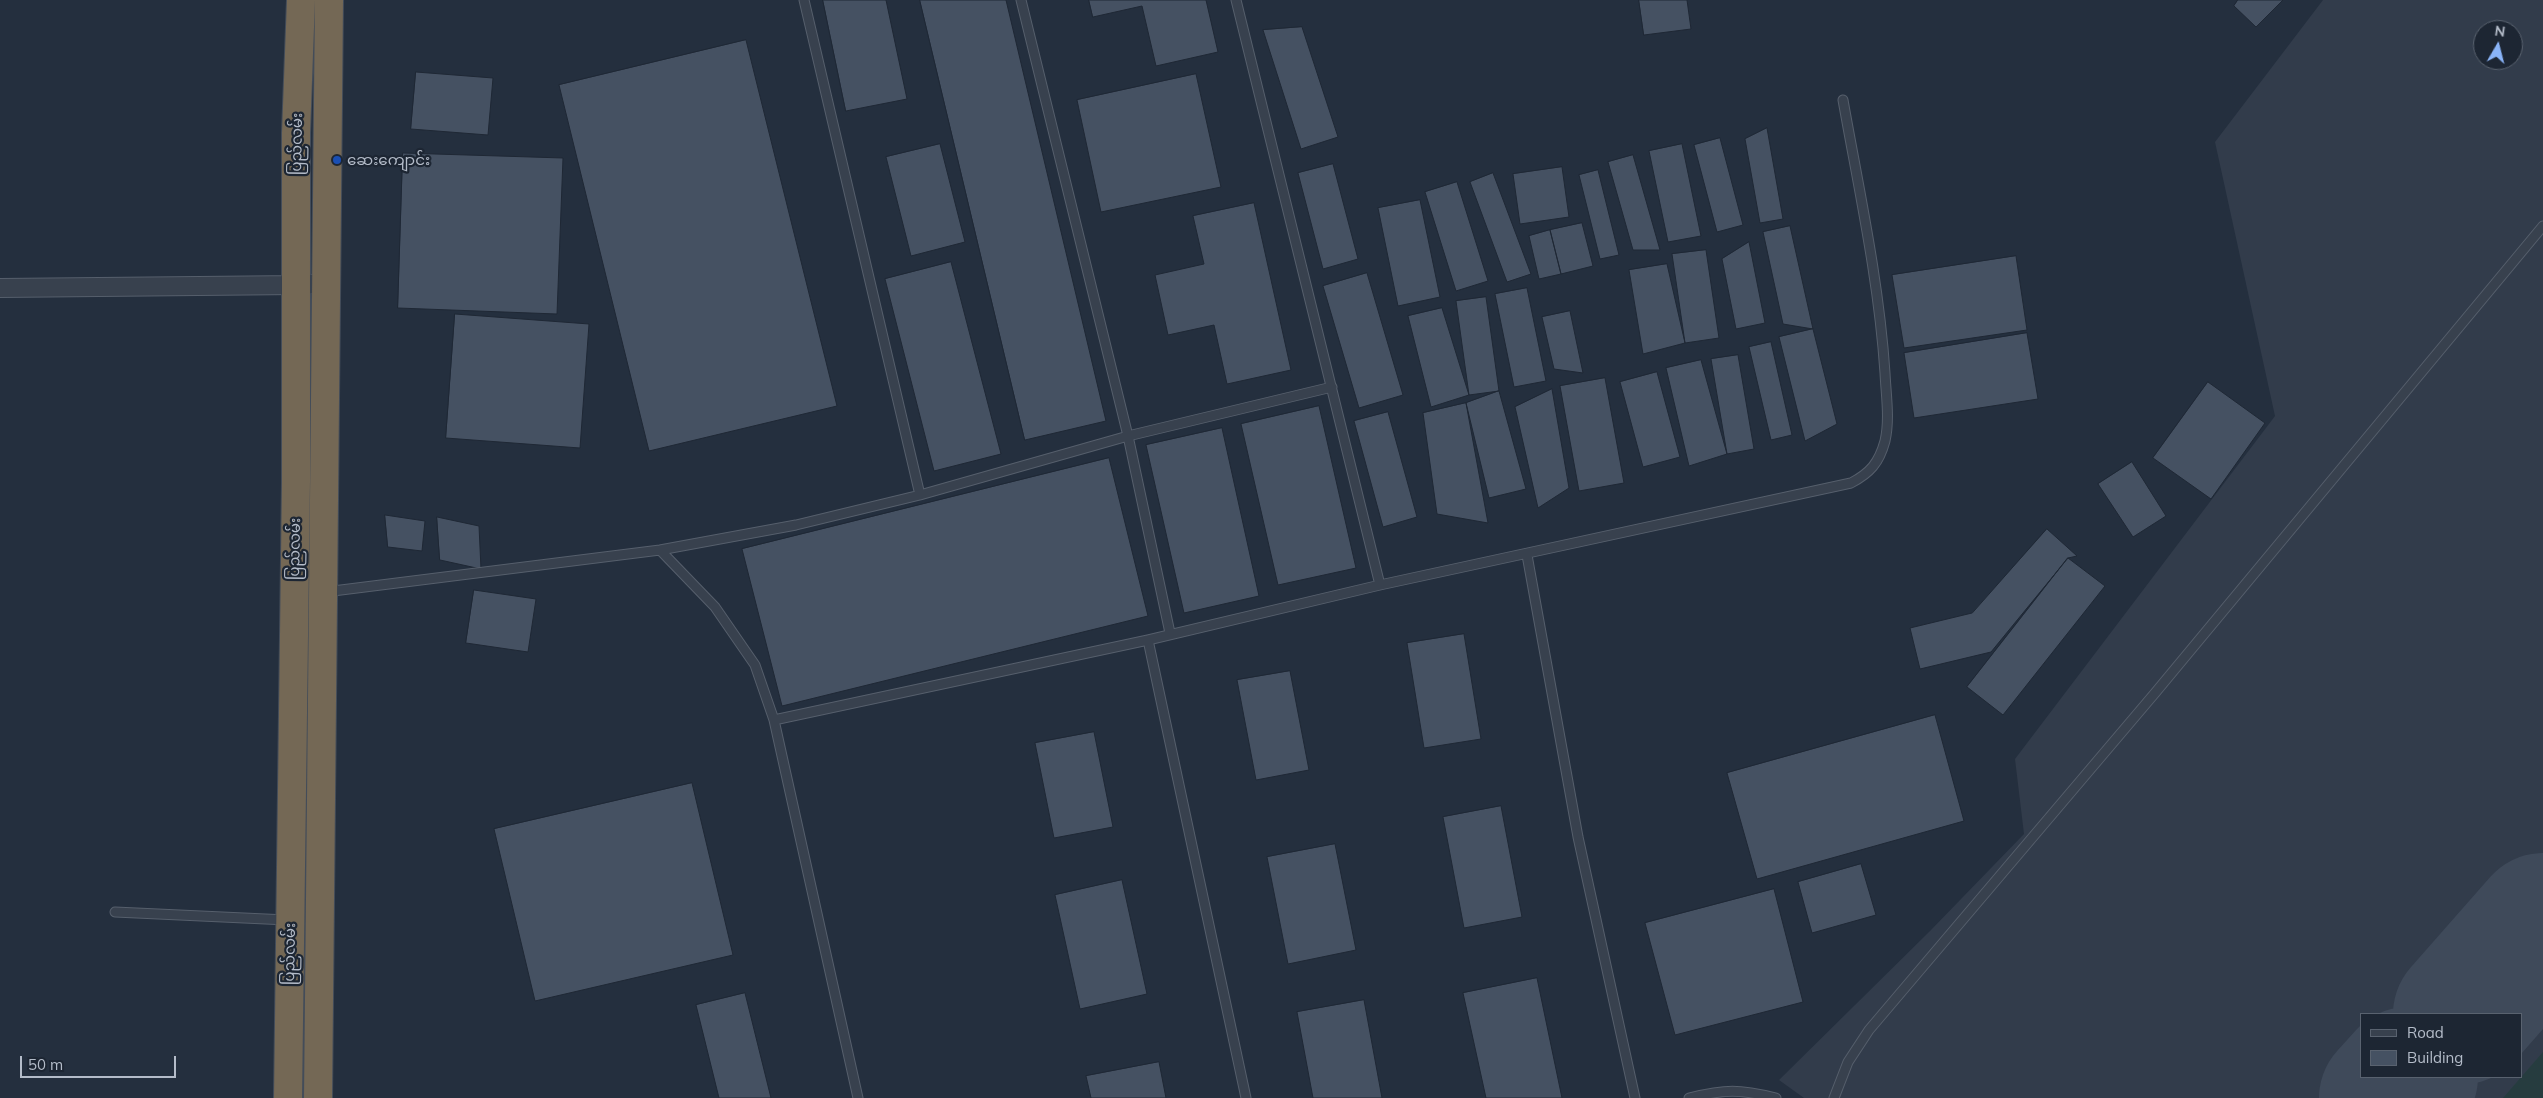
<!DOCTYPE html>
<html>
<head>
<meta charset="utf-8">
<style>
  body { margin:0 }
  #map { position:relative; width:2543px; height:1098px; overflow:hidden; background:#242f3e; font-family:Mulish,sans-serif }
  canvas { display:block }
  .legend { position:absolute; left:2360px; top:1013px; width:162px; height:65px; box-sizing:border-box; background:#1d2633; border:1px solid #59626f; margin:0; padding:6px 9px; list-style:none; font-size:15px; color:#b4bcc9 }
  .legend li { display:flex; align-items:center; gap:10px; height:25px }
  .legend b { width:25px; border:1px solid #59626f }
  .north { position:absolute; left:2473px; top:20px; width:50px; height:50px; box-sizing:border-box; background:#1d2633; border:1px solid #59626f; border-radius:50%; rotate:8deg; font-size:14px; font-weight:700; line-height:20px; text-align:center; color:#b4bcc9 }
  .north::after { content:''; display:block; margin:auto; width:18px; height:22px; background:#8ab4f8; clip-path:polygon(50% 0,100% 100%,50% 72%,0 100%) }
  .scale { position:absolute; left:20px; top:1056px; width:156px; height:22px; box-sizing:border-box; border:2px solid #b4bcc9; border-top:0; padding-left:6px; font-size:15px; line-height:18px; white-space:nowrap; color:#b4bcc9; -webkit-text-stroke:4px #1d2633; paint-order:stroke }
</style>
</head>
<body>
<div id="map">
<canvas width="2543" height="1098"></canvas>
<ul class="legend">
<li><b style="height:6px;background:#38414e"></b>Road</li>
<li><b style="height:14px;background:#455162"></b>Building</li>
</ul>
<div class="north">N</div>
<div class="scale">50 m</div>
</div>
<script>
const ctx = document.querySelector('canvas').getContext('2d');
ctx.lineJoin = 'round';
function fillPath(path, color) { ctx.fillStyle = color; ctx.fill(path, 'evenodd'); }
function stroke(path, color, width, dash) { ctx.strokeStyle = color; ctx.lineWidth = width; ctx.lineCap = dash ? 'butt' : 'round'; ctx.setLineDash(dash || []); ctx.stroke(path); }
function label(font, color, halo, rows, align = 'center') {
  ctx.font = font + ' Mulish,"Noto Sans Myanmar",sans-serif'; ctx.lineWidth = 4.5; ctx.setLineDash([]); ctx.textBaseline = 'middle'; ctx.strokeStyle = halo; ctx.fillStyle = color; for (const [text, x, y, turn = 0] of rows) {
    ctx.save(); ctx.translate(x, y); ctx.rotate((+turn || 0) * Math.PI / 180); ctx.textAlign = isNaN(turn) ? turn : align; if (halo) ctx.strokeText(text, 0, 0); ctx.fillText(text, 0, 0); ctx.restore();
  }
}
fillPath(new Path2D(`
  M2323,0H2543V1098H1804L1779,1080L1930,931L2024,834L2015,759L2275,416L2215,142ZM2483,30H2513V60H2483ZM2362,1014H2522V1077H2362Z`), '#323c4b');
fillPath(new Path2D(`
  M2543,1052V1098H2503Z`), '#263c3f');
stroke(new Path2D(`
  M2463,1014L2543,923
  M2389,1098L2408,1077`), '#3f4a5a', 140);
const building = new Path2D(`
  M823,0H886L907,99L846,111Z
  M920,0H1006L1106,421L1025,440Z
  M1089,0H1206L1218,52L1156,66L1142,6L1093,17Z
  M1639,0H1687L1691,29L1644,35Z
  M2238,0H2283L2256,27L2234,6Z
  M1302,27L1338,137L1301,149L1263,30Z
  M746,40L837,406L649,451L559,85Z
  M416,72L493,78L488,135L411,129Z
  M1196,74L1221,187L1101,212L1077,100Z
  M1767,128L1783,219L1760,223L1745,139Z
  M1720,138L1743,225L1717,232L1694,145Z
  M940,144L965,242L911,256L886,157Z
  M1682,144L1701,236L1668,242L1649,151Z
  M403,153L563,158L557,314L398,308Z
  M1633,155L1660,250H1633L1608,162Z
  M1333,164L1358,259L1323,269L1298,173Z
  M1562,167L1569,217L1520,224L1513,174Z
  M1598,170L1619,255L1600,259L1579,175Z
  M1493,173L1531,274L1507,282L1470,182Z
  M1457,182L1488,281L1456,291L1425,192Z
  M1420,200L1440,297L1398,306L1378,208Z
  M1254,203L1291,370L1227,384L1214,325L1168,335L1155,275L1204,264L1193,216Z
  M1582,223L1593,266L1561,274L1550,230Z
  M1790,226L1813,329L1783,324L1763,232Z
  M1550,230L1561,274L1539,279L1529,236Z
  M1749,242L1765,323L1736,329L1722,259Z
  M1706,250L1719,338L1685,343L1672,254Z
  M2016,256L2027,330L1904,348L1892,275Z
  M951,262L1001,454L934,471L885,279Z
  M1667,264L1685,343L1643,354L1629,270Z
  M1367,273L1403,395L1359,408L1323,286Z
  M1527,288L1546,381L1514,387L1495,294Z
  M1486,297L1499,391L1469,395L1456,301Z
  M1442,308L1469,395L1431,407L1408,316Z
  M1570,311L1583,373L1554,369L1542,317Z
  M455,314L589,324L580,448L446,438Z
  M1813,329L1837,424L1805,441L1779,337Z
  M2027,333L2038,399L1914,418L1904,353Z
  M1771,342L1792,435L1771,440L1749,347Z
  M1738,355L1754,449L1727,454L1711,359Z
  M1701,360L1727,454L1689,466L1666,368Z
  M1657,372L1680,457L1643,467L1620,382Z
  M1605,378L1624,483L1579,491L1560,386Z
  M2208,382L2265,423L2211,499L2153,458Z
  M1552,389L1569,488L1538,508L1515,407Z
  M1499,391L1526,489L1489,498L1466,403Z
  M1466,403L1488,523L1437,514L1423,413Z
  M1319,406L1356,568L1278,585L1241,424Z
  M1388,412L1417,517L1383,527L1354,421Z
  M1222,428L1259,596L1184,613L1146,445Z
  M1109,458L1148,616L782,706L742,549Z
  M2132,462L2166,516L2133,537L2098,484Z
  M385,515L425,521L422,551L388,547Z
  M437,517L479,526L481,569L440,560Z
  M2047,529L2077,556L2068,558L1991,652L1920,669L1910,628L1972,613Z
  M2068,558L2105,586L2003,715L1967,687Z
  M474,590L536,599L528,652L466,643Z
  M1464,634L1481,739L1424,748L1407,643Z
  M1290,671L1309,770L1256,780L1237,680Z
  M1935,715L1964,821L1757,879L1727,773Z
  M1094,732L1113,827L1054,838L1035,743Z
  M692,783L733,955L535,1001L494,829Z
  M1501,806L1522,917L1464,928L1443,817Z
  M1335,844L1356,950L1288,964L1267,857Z
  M1861,864L1876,915L1812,933L1798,882Z
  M1122,880L1147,994L1080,1009L1055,895Z
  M1774,889L1803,1002L1675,1035L1645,923Z
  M1537,978L1562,1098H1486L1463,993Z
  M745,993L771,1098H719L696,1005Z
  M1364,1000L1382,1098H1313L1297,1012Z
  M1159,1062L1166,1098H1091L1086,1076Z`);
fillPath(building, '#455162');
stroke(building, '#1f2835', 1);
const lane = new Path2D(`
  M804,0L920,495
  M1021,0L1128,436L1170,633
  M1236,0L1380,585
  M660,550L715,607L755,665L774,720L858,1098
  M1527,555L1578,837L1635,1098
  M325,592L660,550L796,525L920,495L1128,436L1332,387
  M1148,640L1246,1098
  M774,720L1148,640L1380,585L1851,483C1870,473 1879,463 1885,441C1890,419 1886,395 1885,373C1879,281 1859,190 1843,100
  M115,912L287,920
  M1689,1098C1726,1089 1739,1089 1776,1098
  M1834,1098L1848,1062L1869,1030L2155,693L2543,226`);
const street = new Path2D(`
  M0,288L297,285L327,283`);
const highway = new Path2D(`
  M288,1098L296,481V133L301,0
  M318,1098L329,0`);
stroke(lane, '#565f6c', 11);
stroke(street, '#565f6c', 20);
stroke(highway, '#434c59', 30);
stroke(lane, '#38414e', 9);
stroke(street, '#38414e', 18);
stroke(highway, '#746855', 28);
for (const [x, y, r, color] of [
  [337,160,5,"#1a4fb4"]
]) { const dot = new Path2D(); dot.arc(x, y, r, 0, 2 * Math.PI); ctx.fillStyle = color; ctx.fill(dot); stroke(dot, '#1d2633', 2); }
label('15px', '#b4bcc9', '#1d2633', [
  ["ပြည်လမ်း",297,144,-89],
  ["ပြည်လမ်း",295,549,-89],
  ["ပြည်လမ်း",290,954,-89]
]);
label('15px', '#b4bcc9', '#1d2633', [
  ["ဆေးကျောင်း",347,160]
], 'left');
</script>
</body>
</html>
